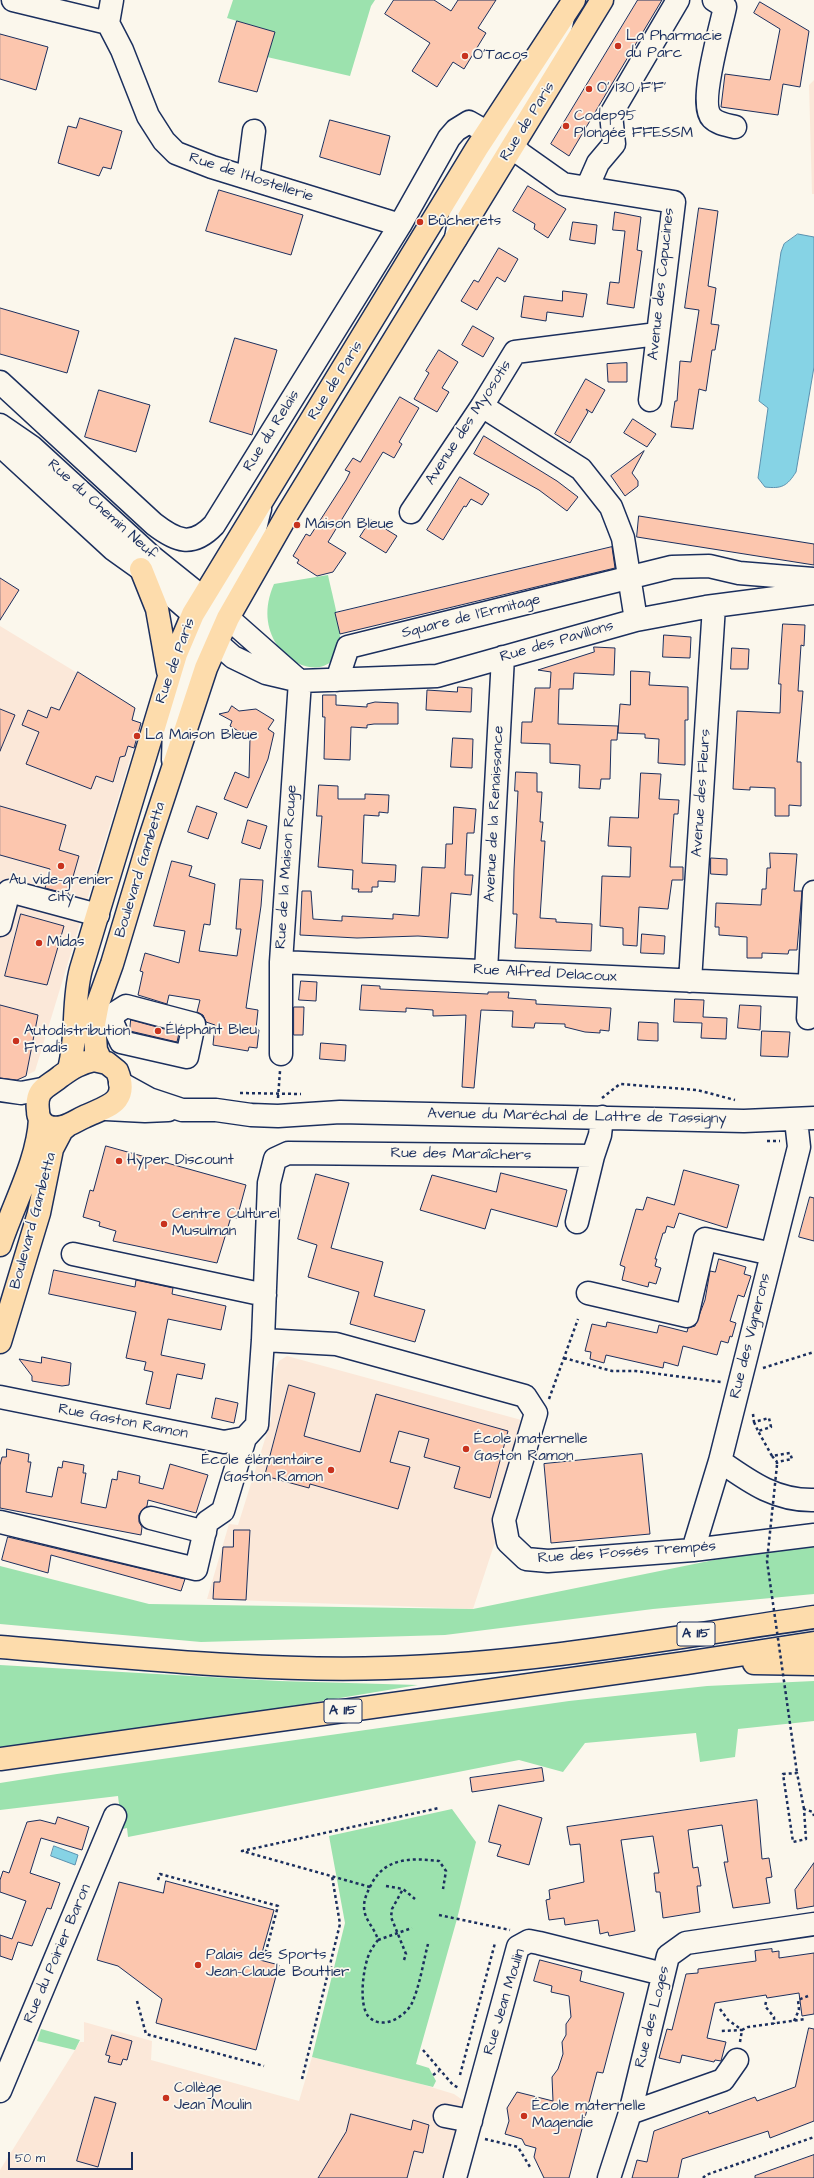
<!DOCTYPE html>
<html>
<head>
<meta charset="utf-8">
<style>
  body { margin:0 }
  #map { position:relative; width:814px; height:2178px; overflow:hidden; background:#fbf7ec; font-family:"Architects Daughter",sans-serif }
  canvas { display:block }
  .scale { position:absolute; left:8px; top:2152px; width:125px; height:18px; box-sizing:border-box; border:2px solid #1b2f5e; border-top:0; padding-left:5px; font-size:12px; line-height:14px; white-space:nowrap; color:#1b2f5e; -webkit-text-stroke:3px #fbf7ec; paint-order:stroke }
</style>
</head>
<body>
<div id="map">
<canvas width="814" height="2178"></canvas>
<div class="scale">50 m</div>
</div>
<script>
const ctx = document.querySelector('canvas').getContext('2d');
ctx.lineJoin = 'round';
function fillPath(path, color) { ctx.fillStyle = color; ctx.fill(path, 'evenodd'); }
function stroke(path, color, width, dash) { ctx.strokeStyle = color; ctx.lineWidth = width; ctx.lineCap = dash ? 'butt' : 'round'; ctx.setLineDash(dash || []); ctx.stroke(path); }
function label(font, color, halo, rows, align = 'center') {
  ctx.font = font + ' "Architects Daughter",sans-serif'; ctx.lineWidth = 3.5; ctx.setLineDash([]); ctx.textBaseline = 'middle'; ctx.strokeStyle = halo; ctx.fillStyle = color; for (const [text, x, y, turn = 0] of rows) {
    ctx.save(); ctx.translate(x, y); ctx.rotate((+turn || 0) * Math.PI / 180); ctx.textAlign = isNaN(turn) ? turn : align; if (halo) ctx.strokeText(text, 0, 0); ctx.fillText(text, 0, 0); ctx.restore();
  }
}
fillPath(new Path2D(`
  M814,80V194H812L809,85Z
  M0,626L135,708L132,719L141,723L35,1071L15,1081L0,1078Z
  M287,1356L525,1421L493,1517V1532L496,1539L473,1609L207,1599L229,1524L238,1525L271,1420L275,1370L279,1361Z
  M84,2022L152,2041L151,2060L299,2101L312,2057L411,2081L454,2094L464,2101L442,2178H0V2170L80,2042H84Z`), '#fbe8d9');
fillPath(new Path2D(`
  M233,0H375L371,6L350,76L267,57L274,32L227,18Z
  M328,575C331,590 341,626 340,639C337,699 242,656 274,584Z
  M814,1543V1594L653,1609L445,1635L201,1642L0,1624V1566L149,1604L473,1609L763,1550Z
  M0,1665L279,1681L418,1685L280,1708L0,1748Z
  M814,1681V1721L738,1729L735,1757L700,1762L696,1733L585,1743L563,1772L519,1760L128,1837L127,1828L122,1829L118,1796L0,1810V1783L57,1774L569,1701L707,1686Z
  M452,1809L476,1842L457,1919L416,2064L429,2068L436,2081L433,2087L312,2057L345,1923L329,1836Z
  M41,2029L80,2040L75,2050L37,2041Z`), '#9ce2ae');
const water = new Path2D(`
  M798,234L814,237V367L796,472C787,486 782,489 765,487L758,478L768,408L759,401L781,252L784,244Z
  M54,1846L78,1855L75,1865L51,1856Z`);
fillPath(water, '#86d3e5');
stroke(water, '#5b91af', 1);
const building = new Path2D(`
  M394,0H434L451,11L458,0H496L478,28L486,33L464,69L453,62L437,87L412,71L430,43L385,14Z
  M638,0H662L569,156L551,144Z
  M760,2L809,31L800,87L783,84L778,115L721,107L725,74L770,80L780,29L754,13Z
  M237,21L275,32L257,92L219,82Z
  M0,34L48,47L36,90L0,79Z
  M80,118L122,131L111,169L103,167L99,176L58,163L68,126L76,128Z
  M330,120L390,136L380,175L320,157Z
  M528,186L566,209L548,238L534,229L535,224L513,211Z
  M219,190L303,215L291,255L206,231Z
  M699,208L718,211L708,286L716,288L711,324L719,325L715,350H712L706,391L699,389L693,429L671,427L675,401H677L680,361L691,362L699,310L685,308Z
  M615,212L641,217L637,250L642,251L634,308L607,304L610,282L619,283L625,231L613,230Z
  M573,222L597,225L595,244L570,240Z
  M499,248L518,259L505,282L497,277L477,310L461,301L474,280L478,282Z
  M563,291L587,294L583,317L547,312L546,321L521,317L524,296L562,301Z
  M0,308L79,331L67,373L0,354Z
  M473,326L494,338L483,357L462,345Z
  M235,338L277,350L252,435L210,422Z
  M439,350L458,362L442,388L449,392L437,412L414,399L429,373L426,371Z
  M627,363V382H608L607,364Z
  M586,379L605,390L592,413L586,409L588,412L570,443L555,434Z
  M99,390L150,405L136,452L85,437Z
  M400,397L419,408L399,442L402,444L394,458L383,452L328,542L346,553L333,572L317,576L297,563L299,560L293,556L306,534L310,536L346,480L350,472L345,470L353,458L360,462Z
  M633,419L656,434L647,447L624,433Z
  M484,436L557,481L578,497L567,511L539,490L474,454Z
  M644,451L632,473L638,481V486L625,496L611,476Z
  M460,477L489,494L482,505L471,499L466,507L464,506L443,540L427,530Z
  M639,516L814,544V565L637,537Z
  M371,520L397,536L386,553L360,537Z
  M612,547L615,568L340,634L335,613Z
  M0,578L19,590L0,620Z
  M783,624L805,625L804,646L801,645L798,691H803L797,762H801V806L789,805V816H775V788L750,787V790L733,789L737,711L780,713L781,684H779Z
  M664,635L691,637L690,658L663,657Z
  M594,647L615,648L614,675L574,673L573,689H559L558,724L618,726L617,740H611L610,779H601L600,789L579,788L580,765L550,763V744L521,743L522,722H532L535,688H550L551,672L538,670L594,652Z
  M732,648L749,649L748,669H731Z
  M631,671L650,672L649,685L688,687V720H685V765L658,763L659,739L645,738V734L618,733L620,704L630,705Z
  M78,672L135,708L132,720L141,723L134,748L128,746L125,756L120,757L113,782L96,776L91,789L26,764L39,732L22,725L28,710L47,718L51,707L59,710Z
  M458,687L472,688L471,712L426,710L427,690L457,692Z
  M323,695H336V705L367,707V704L375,702L398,703V724H374L367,725V728L351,727L350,760L324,759L325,717H323Z
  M232,706L239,711L256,709L274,720L268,729L274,733L268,759L247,808L224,799L235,772L249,778L250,738L230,726L232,721L219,714L228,712Z
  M0,709L15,715L0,751Z
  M453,738L473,739L472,768L451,767Z
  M516,772L537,773V792H542L540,822H543L541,841H545L540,918L556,919V922L592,924L591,951L515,948L517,914H513L514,870L518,791H515Z
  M641,773L661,774L659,799L679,800L678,814H674L670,867H683V880H672L668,909L639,907L637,946L623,945V928L600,926L602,876L630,877L631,847L608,846L610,817L638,818Z
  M319,785L338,786V799H365V794L389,795L388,813L379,812V816L364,815L362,863L396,865L395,882L378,881V887H372V892H358L359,889H352L353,870L318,867L322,816H317Z
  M0,806L66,825L59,850L79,856L68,894L45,888L50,869L0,855Z
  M197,806L217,813L208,839L188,832Z
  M454,807L476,809L474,833H467L465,875H473L471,895L451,893L448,938L418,936L357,938L300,935L302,891H311L313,919L342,921V916L393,919V914L419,916L422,867L445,868L446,844H452Z
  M248,820L267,826L260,849L242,843Z
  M770,853L797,854L794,891H802L797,950H789L788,954L762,953V958H747V937L719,935V927H715L716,903L761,905L762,889H766L767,868H770Z
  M711,858L727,859V875L711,874Z
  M172,861L192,866L189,876L215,884L210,925L204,924L199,951L237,956L241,929H236L240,879L263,880L261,906L246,1008L258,1010L256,1029L259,1030L257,1048L249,1047L248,1051L213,1045L215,1025L206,1022L203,1015L197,1012L200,1000L169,995L167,1004L138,995L143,972L140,971L145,953L179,963L185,931L154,926Z
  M21,914L64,926L47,985L5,976Z
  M642,934L665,936L664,954L641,953Z
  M301,981L317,982L316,1001L299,1000Z
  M362,985L380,986V989L488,994V992H509L508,998L536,1000V1004L611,1008L609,1031L600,1030V1033L585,1032L565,1027V1024L535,1023L534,1028L512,1027L513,1011L481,1010L474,1088L462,1087L466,1015L433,1016V1010L406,1008V1012L360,1010Z
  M675,999L704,1000L703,1017L727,1018L726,1039L701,1038L702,1023L674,1022Z
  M0,1005L38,1015L26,1076L17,1080L0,1078Z
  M740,1005L761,1006L760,1030L738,1028Z
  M294,1007H304L303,1035H294Z
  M131,1020L179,1033L177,1042L130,1031Z
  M639,1022L658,1023V1041L638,1040Z
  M762,1031L790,1032L788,1057L761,1056Z
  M321,1043L346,1045L345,1061L320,1059Z
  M106,1146L246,1185L237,1218L231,1217L217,1263L113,1241L116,1231L99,1226L100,1222L83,1217L90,1190L93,1191Z
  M684,1170L739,1185L727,1228L679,1213L674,1228L667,1226L665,1233H663L655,1259H657L655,1266L661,1268L656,1284L649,1282L648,1287L622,1280L625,1267L620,1265L636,1209L643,1210L647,1197L674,1205Z
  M501,1173L567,1190L557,1227L491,1209L485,1229L420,1210L432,1175L496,1192Z
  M316,1174L349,1183L331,1248L383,1262L374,1296L425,1310L415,1342L350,1324L359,1292L308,1277L317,1245L298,1239Z
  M810,1197L814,1198V1241L799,1237Z
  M719,1259L746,1267L744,1274L751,1276L744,1297L738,1295L730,1321L736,1323L732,1337L730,1336L728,1343L721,1341L717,1355L683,1346L678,1366L664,1362L663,1368L606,1355L604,1363L590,1359L591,1352L585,1351L592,1324L606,1327L607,1322L657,1333L659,1325L687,1332L688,1328L695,1326L705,1300L710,1271L715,1272Z
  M54,1270L135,1287L136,1280L173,1288L172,1294L226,1306L221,1330L168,1319L161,1355L205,1364L202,1379L177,1374L170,1409L146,1404L153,1372L144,1370L146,1362L126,1358L136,1312L49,1294Z
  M42,1357L71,1363L69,1385L62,1386L32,1381V1376L19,1359L41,1363Z
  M289,1385L315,1393L304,1436L360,1452L376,1394L508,1431L490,1498L454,1488L460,1467L424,1457L429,1439L399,1431L390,1462L410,1467L398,1509L310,1484L309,1488L265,1476Z
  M216,1398L238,1403L234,1423L212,1418Z
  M7,1449L29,1454L28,1462H31L26,1492L52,1497L58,1467L62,1468L63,1461L84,1465L83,1473H86L81,1503L106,1508L112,1479L117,1480L118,1471L140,1476L139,1483L163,1489L170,1464L208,1475L196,1513L148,1500L147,1506L142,1510L139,1515V1522L142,1527L141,1535L0,1508V1465L2,1457H6Z
  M642,1454L650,1534L551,1543L544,1464Z
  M234,1530H250L246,1600L213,1599L214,1582H220L223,1547H233Z
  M8,1537L185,1579L181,1591L51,1555L48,1573L2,1560Z
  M542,1768L544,1781L472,1792L470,1778Z
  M757,1800L762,1859L769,1858L772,1877L766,1878L770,1903L733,1908L724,1862H728L722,1825L688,1830L693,1868L698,1867L701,1886H697L700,1912L663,1918L660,1892H656L654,1873H659L653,1836L621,1840L635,1931L609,1936L608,1932L600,1934L598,1920L565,1925L564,1918L549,1920L546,1900L550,1899L549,1890L584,1882L580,1844L570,1845L567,1827Z
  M499,1805L542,1818L529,1865L497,1856L501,1845L489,1842Z
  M58,1817L89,1827L82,1850L41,1838L30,1873L60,1883L51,1909L47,1908L32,1946L18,1942L12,1960L0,1956V1935L12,1939L26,1901L0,1892V1880L3,1871L9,1873L27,1822L40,1820L55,1824Z
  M814,1863V1906L797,1909L795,1890Z
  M166,1881L274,1910L260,1960L279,1965L256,2050L156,2023L162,1999L118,1966L97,1960L119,1882L163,1893Z
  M772,1949V1952L779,1951V1958L814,1953V2014L802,2016L799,1993L767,1998L766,1995L715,2003L707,2038L726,2042L721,2061L715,2060L714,2062L682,2055L680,2063L659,2058L667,2029L672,2030L686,1974L698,1973V1969L756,1961L755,1951Z
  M540,1960L582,1971L580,1981L624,1993L603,2073L597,2072L569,2178H544L534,2157L536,2148L525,2145L522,2139L505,2134L509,2121L507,2108L517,2092L553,2101L552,2077L558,2069L563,2054L562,2042L566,2035V2024L571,2017L569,1996L551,1992L552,1986L534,1981Z
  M809,2028L814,2029V2121L770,2138L768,2131L682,2159L678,2178H632L637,2160L647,2162L654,2131L708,2111L709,2114L755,2097L757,2101L795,2087Z
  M112,2035L132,2041L127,2060L123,2059L121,2065L108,2062L110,2056L106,2055Z
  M95,2097L116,2103L98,2167L77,2161Z
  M351,2114L411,2130L413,2120L429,2125L423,2153L414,2151L407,2178H318L346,2132Z
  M814,2155V2178H755V2176Z`);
fillPath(building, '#fcc6ae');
stroke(building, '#1b2f5e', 1);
const minor = new Path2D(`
  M13,0L108,23L122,50L148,116L164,141L176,153L212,167L400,225
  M714,0L725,7C721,27 698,104 712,118C718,124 727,125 735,127
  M108,23L112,0
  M500,138L556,48L563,17
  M248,178L254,131
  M587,188L598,163L614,144L611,114L678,0
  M456,238L462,205L503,140
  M0,382L154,524C176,541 192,548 214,525L400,225L449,138L456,130L469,122L513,147L522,155L563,184L674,202L650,400
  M482,406L581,469L611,507L623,538L636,620
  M0,425L32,447L151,556L228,618L296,678
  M0,445L113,549L141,569L193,614L216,642L233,657L266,673L300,681L437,676L636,620L706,607L814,593
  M411,512L482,406L515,352L657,334
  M212,622C215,594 235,574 248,551C254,539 256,522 260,509
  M337,680L348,647L672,567L709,566L739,573L814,579
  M173,760L174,726L191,661L204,628L203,617
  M0,925L9,891L98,915
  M281,962L810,986
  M486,971L503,657
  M690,981L714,606
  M126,1006L194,1024L187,1057L121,1042L112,1022L115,1013Z
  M808,1018L814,892
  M281,1054V962L300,681
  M120,1083L149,1099L182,1110H216L251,1115L278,1116L340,1112L744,1121L814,1118
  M0,1090L21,1093L42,1089
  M106,1109L145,1111L168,1110
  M577,1222L593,1156
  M73,1254L265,1295
  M588,1293L687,1316L705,1239L772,1254
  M263,1340L336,1344L525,1396L536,1413L504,1520L508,1542L526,1559L548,1561L693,1550L814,1535
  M0,1397L224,1442L245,1438
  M720,1461C750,1482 776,1501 814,1500
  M151,1518L205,1532
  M0,1522L196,1569L207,1522L223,1511L245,1438L257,1425L263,1340L269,1183L275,1159L288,1153L593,1156L600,1135L602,1117
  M693,1550L720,1461L799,1147L796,1120
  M0,2091L115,1816
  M630,2113L723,2080L737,2060
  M445,2116L471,2121
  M455,2178L518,1947L529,1941L539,1943L663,1974
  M609,2178L630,2113L668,1956L686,1943L814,1924`);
const major = new Path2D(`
  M141,569L157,609L168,671
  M94,1060L107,1063L117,1071C130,1103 107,1106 84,1117C73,1122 61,1132 47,1126C41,1123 38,1117 38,1111C35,1088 47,1088 61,1076C72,1068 80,1063 94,1060Z
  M101,1061L96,1050L94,1024L98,1003L112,964L148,844L206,668L228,618L288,513L602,0
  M69,1069C78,1036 72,1002 81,969L176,654L193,614L477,148L574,0
  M0,1245C13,1205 38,1161 40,1119
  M0,1342L39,1213L52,1149L62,1130L67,1126`);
const highway = new Path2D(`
  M0,1647C128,1657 257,1672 386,1668C529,1664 672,1638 814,1617
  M754,1663L814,1664
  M0,1759L686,1663L814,1643`);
stroke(minor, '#1b2f5e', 25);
stroke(major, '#1b2f5e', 25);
stroke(highway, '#1b2f5e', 25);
stroke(new Path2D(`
  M240,1093L301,1094
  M278,1098L280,1071
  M602,1098L620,1084L697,1090L735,1100
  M767,1141H780
  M564,1358L612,1371H636L721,1382
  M763,1368L814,1352
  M549,1399L578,1319
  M753,1414L754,1422L769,1418L771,1427L758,1431L772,1456L790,1453L792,1459L777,1462V1465
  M754,1422L758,1431
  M772,1456L777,1462
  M804,1809L797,1773L783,1774L793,1842L806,1839L804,1809L813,1812L814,1816
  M158,1880L160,1874L278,1906L265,1955
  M386,1886L403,1889
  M370,1887L242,1851L439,1808
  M439,1915L510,1930
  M378,1940L412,1928
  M428,1944C423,1963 420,1985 412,2003C406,2016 383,2031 369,2017C358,2006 363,1966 370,1952C372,1948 375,1944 378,1940C375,1928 364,1920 364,1907C364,1898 368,1891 372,1883C386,1857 413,1858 439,1861L446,1871L443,1889
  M404,1960L406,1954L391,1917L392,1909L403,1889L415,1899
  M137,2001L146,2034L264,2066
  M766,2002L765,2006L774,2017V2024
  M720,2009L728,2020L742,2030L721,2031
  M794,2021L799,2010L798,2000L808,1996
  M740,2042L742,2030L748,2027L806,2019
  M423,2050L453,2085L459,2088
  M433,2075L439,2071
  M460,2075L495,1943
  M302,2079L340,1924L332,1876
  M485,2139L518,2147L530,2167
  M703,2178L706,2175L814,2137`), '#1b2f5e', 2.5, [3, 3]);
stroke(minor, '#fbf7ec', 22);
stroke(major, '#fddcac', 22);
stroke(highway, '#fddcac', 22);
stroke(new Path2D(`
  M777,1465L767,1561L797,1773`), '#1b2f5e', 2.5, [3, 3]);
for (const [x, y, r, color] of [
  [618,46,4,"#c8321e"],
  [465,56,4,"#c8321e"],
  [589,89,4,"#c8321e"],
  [566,126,4,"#c8321e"],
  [420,222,4,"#c8321e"],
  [297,525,4,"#c8321e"],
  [137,736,4,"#c8321e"],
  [61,866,4,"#c8321e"],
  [39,943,4,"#c8321e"],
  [158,1031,4,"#c8321e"],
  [16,1041,4,"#c8321e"],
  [119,1161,4,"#c8321e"],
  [164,1224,4,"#c8321e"],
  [466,1449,4,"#c8321e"],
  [331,1470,4,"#c8321e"],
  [198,1965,4,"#c8321e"],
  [166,2098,4,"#c8321e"],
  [524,2116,4,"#c8321e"]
]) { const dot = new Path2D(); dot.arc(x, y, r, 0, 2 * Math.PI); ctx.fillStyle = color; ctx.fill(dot); stroke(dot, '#fbf7ec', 1.5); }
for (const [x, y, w] of [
  [696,1634,38],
  [343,1711,38]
]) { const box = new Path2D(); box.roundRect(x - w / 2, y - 12, w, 24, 3); ctx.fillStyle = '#fbf7ec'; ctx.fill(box); stroke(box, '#1b2f5e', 1); }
label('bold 14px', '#1b2f5e', null, [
  ["A 115",696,1634],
  ["A 115",343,1711]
]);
label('15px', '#1b2f5e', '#fbf7ec', [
  ["La Pharmacie",626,37],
  ["du Parc",626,54],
  ["O'Tacos",473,56],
  ["O' 130 F'F'",597,89],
  ["Codep95",574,117],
  ["Plongée FFESSM",574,134],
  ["Bûcherets",428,222],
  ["Maison Bleue",305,525],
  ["La Maison Bleue",145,736],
  ["Au vide-grenier",61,881,"center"],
  ["city",61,898,"center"],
  ["Midas",47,943],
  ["Éléphant Bleu",166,1031],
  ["Autodistribution",24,1032],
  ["Fradis",24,1049],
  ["Hyper Discount",127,1161],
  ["Centre Culturel",172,1215],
  ["Musulman",172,1232],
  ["École maternelle",474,1440],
  ["Gaston Ramon",474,1457],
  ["École élémentaire",323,1461,"right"],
  ["Gaston Ramon",323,1478,"right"],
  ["Palais des Sports",206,1956],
  ["Jean-Claude Bouttier",206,1973],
  ["Collège",174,2089],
  ["Jean Moulin",174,2106],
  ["École maternelle",532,2107],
  ["Magendie",532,2124]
], 'left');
label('15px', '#1b2f5e', '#fbf7ec', [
  ["Rue de Paris",528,122,-58],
  ["Rue de l'Hostellerie",251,178,18],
  ["Avenue des Capucines",662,284,-84],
  ["Rue de Paris",336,381,-58],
  ["Avenue des Myosotis",469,423,-57],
  ["Rue du Relais",272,431,-58],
  ["Rue du Chemin Neuf",102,510,42],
  ["Square de l'Ermitage",471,617,-14],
  ["Rue des Pavillons",557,642,-16],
  ["Rue de Paris",176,661,-70],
  ["Avenue des Fleurs",702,793,-86],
  ["Avenue de la Renaissance",495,814,-87],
  ["Rue de la Maison Rouge",287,867,-86],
  ["Boulevard Gambetta",141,870,-73],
  ["Rue Alfred Delacoux",545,974,3],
  ["Avenue du Maréchal de Lattre de Tassigny",577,1117,1],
  ["Rue des Maraîchers",461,1155,1],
  ["Boulevard Gambetta",34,1221,-75],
  ["Rue des Vignerons",751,1336,-76],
  ["Rue Gaston Ramon",123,1422,11],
  ["Rue des Fossés Trempés",627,1553,-4],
  ["Rue du Poirier Baron",58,1954,-67],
  ["Rue Jean Moulin",505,2002,-73],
  ["Rue des Loges",653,2017,-76]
]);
</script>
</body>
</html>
